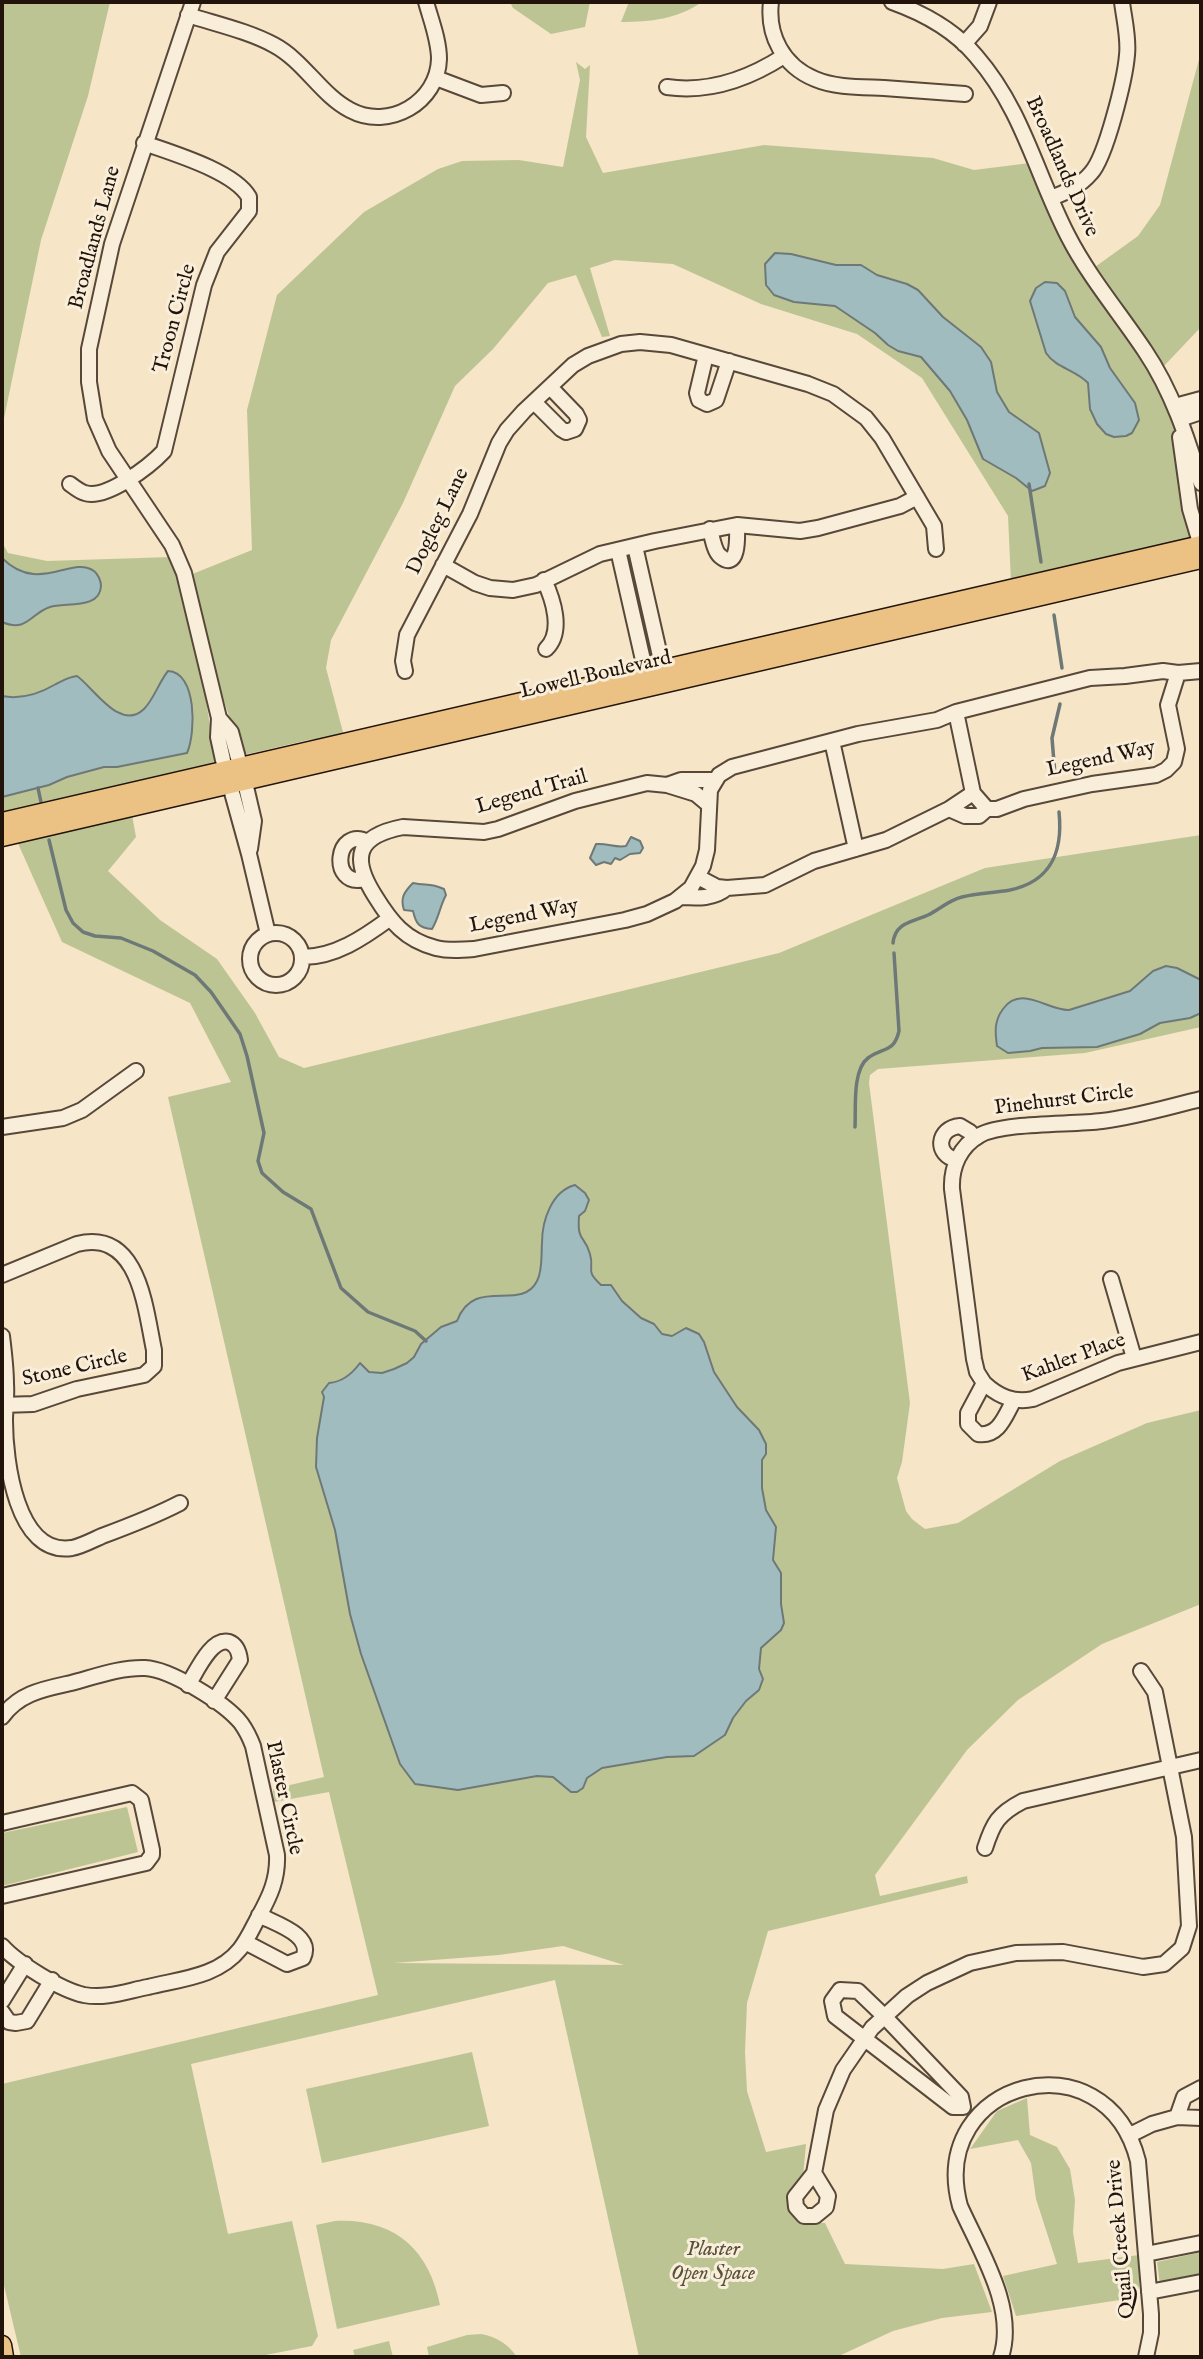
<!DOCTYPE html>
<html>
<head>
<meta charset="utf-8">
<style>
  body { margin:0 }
  #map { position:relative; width:1203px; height:2359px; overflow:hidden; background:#f6e5c6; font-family:"IM FELL English",serif }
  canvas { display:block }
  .frame { position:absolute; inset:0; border:4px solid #22140b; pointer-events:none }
</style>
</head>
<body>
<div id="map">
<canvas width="1203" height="2359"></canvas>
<div class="frame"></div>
</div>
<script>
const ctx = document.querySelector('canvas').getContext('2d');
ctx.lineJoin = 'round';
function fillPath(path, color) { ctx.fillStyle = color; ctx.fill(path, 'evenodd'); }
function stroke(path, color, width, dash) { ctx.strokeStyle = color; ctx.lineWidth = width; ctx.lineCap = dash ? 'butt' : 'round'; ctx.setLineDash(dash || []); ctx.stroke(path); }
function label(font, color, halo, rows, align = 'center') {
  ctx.font = font + ' "IM FELL English",serif'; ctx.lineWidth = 6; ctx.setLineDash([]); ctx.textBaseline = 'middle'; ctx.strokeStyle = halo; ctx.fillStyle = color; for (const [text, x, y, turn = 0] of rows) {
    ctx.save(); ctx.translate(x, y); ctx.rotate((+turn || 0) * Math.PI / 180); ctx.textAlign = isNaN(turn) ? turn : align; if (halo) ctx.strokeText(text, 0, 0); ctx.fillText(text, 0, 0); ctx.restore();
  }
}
fillPath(new Path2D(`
  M2,2H110L88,96L41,240L2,428Z
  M510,2H590L585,27L551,34L513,8Z
  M629,2H702C677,19 651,22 621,22Z
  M1201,52V327L1163,367L1095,267L1138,236L1160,205Z
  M576,62L585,69L590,65L586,137L603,173L764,145L933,158L974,170L1030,163L1158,383L1173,419L1183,495L1191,531L1188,539L1011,582L1008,516L922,378L857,334L761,304L673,264L615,260L590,268L610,336L602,337L576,275L548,283L493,349L455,386L403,503L331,640L326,668L344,736L308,740L253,753L247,754L240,749L214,671L190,575L252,550L247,410L277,295L364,212L438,169L462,161L519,160L563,167L580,80Z
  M2,542L8,553L47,561L171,557C195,616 205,694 215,758L212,766L2,816Z
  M132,815L136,837L108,871L160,920L217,959L255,1013L279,1057L304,1068L779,953L985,868L1201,835V1027L1085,1053L878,1069L870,1075L869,1083L910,1403L902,1462L897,1478L906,1511L912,1519L925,1529L958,1523L1060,1461L1147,1423L1201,1410V1604L1102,1644L1018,1700L967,1750L875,1875L880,1896L967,1876L968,1883L768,1931L747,2003L745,2052L747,2091L766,2152L806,2144L803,2177L791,2191L788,2210L801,2222L825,2223L845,2264L943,2269L974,2264L992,2312L942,2318L893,2331L841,2355V2357H639L555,1980L191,2064L228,2234L292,2221L318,2336L312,2346L255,2357H21L2,2277V2084L378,1995L329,1792L274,1802L273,1789L324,1777L168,1097L231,1082L190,1003L62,942L16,839ZM563,1946L624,1965L394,1963L499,1955Z
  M127,1807L138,1852L2,1886V1833Z
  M472,2052L489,2126L322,2163L306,2089Z
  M1027,2098L1030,2135L1057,2147L1070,2169L1075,2200L1073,2232L1078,2263L1139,2255V2297L1016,2316L1003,2276L1057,2264L1036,2199L1031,2163L1018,2140L970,2149L997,2111Z
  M335,2221C394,2218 429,2249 440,2305L337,2329L316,2225Z
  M1201,2252V2277L1160,2285L1157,2262Z
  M481,2334C497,2337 508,2344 517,2357H429L427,2347L467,2335Z
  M389,2341L393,2357H355L353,2350Z`), '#bdc494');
const water = new Path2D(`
  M775,253L791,254L836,265H861L877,275L907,284L918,290L943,317L981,347L991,362L997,392L1009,412L1039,433L1050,473L1045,486L1032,491L1016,478L983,459L967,420L950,391L921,357L898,351L888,345L875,333L835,306L794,302L774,295L766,285L765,264Z
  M1045,282L1057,283L1065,291L1075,317L1101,347L1110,368L1135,403L1139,420L1132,433L1126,436L1114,437L1106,434L1097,424L1090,409L1088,383C1076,370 1056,368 1046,353L1030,301L1036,288Z
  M2,558C39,595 71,555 94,571C98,574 101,581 101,586C100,610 65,602 50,607C31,613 27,633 2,622Z
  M168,671C197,672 196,733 187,753L117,767H104L67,777L49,785L2,797V696C22,700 39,694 56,684C64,680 68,677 77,676C94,688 120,732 144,709C154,699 159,682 168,671Z
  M631,837L640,841L643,848L640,853L630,854L620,860L615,858L611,864L604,862L596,865L590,858L596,844C608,843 615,848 626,846Z
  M413,883C427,886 429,882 444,889L446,895C440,906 439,917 432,929C419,928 416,924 413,911L404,910C400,898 404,892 413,883Z
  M1166,966L1177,968L1201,980V1013L1190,1018L1160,1023L1140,1034L1097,1047L1042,1048L1030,1051L1008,1053L997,1046C995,1032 994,1021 1003,1009C1021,984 1048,1011 1069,1010L1130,991L1153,971Z
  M575,1185L585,1193L589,1200L585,1211L579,1216C577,1243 585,1235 590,1254C595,1271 584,1269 601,1285H611L622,1301L641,1318L654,1324L662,1334L672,1336L686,1328L699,1334L704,1342L714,1372L737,1407L759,1430L766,1444V1454L762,1460V1488L766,1510L776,1527L773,1560L781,1573V1604L784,1623L781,1630L761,1648L759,1669L763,1679L759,1690L746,1701L733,1718L725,1735L694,1756L667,1757L602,1768L587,1778L583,1788L577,1792H571L553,1777L537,1776L458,1790L415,1784L400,1764L361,1654L350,1614L335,1530L316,1467L317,1438L324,1397L322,1392L329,1383C342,1382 352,1374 360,1363L369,1372L382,1373L394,1369L407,1363L414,1357L421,1344L441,1327L457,1321C474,1275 521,1313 537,1281C543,1270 541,1254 542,1243C542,1220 552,1191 575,1185Z`);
fillPath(water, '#a1bcbf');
stroke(water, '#6e7977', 2);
stroke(new Path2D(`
  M1029,484L1041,562
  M1054,615L1062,668
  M1055,775L1052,738L1060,704
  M38,788L41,802
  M49,840L66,910L73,923L83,932L95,936L121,938L153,951L195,975L211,992L240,1034L247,1056L264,1133L258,1161L262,1173L283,1192L311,1209L341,1288L368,1312L415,1331L426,1341
  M893,943C895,922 913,922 928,915C940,909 949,900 962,897C978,893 994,893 1010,890C1052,881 1063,851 1059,812
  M855,1127C856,1109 852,1070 868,1058C883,1047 894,1053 899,1031L894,953`), '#6e7977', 3.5);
const minor = new Path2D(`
  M193,2L112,244L89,349V382L95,419L109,451L172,545L184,573L219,718L218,737L223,760L249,854L268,934
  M771,2C767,35 783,66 815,79C836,88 862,87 884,88C911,90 938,92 965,94
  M892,2C923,13 955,31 976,56C1023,110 1036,174 1068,236C1089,277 1119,312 1145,351C1172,391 1187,437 1201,483
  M188,15C216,24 248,31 274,45C304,61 321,95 350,110C389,131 438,102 439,59C439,40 431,20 426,2
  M964,44L980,26L989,2
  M436,78L481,95L503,93
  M667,87C709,93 750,78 784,56
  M1051,198C1067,192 1080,186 1091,173C1106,157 1125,79 1127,55C1129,38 1124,19 1122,2
  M706,355L697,393L699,400L707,404L716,400L729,361
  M534,402L561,429L566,432L575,429L579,420L576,414L550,387
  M1175,406L1201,399
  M1180,419L1201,412
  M1180,437L1190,509L1201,546
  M70,484C74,487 80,492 85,493C106,500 150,466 164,451L204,285L217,252L249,211V197C234,171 172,153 144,143
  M710,529C712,536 714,551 720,556C740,573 737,532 737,525
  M635,546L665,678
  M618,550L648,682
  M443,565L475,583L490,588L513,590L536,585L600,554L655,541L737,525L800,531L818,528L900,506L917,497
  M544,580C553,599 564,632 546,649
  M405,671L403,661L407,635L470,514L499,443L507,430L524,411L573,365L588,356L621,344L640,342L671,345L808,384L833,394L866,418L882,438L934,526L936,549
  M956,712L973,793L987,809H997L1024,799L1092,784L1156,775L1166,770L1174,762L1177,749L1168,705L1178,673
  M219,718L231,732L247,791L254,821L250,849
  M832,741L856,849
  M667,785L681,780H716
  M708,804L696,794L667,785L647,783L575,801L498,829L484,832L403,827C356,836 351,858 375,896C391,922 405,940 436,948C448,951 461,950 474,949L625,920L647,914L675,901L691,888L703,866L707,850L710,790L719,775L732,767L858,734L937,720L956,712L1090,678L1125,676L1163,671L1178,673L1201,671
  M949,809L965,816H979L987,809
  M364,879C329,888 335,825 368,842
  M727,888L765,885L814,861L886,840L949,809L973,793
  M681,897C698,898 714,899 727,888L717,887L698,877
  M250 959a26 26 0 1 1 52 0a26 26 0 1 1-52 0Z
  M303,957C335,957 363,938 389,919
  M2,1127L63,1118L82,1110L136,1071
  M957,1160C934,1155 937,1128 960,1126L970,1132L974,1139
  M2,1275L77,1244C139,1229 145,1307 154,1350V1366L144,1375L77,1389L33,1404L2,1405
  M1111,1279L1134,1358
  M2,1336C4,1352 6,1368 6,1384C7,1396 5,1409 5,1421C5,1459 16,1557 72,1548C82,1546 93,1540 102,1536C129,1526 155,1516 180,1503
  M984,1383C999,1397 1014,1403 1033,1399L1118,1363L1201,1342
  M1014,1400C1005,1416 999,1437 978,1434L968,1424V1413L984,1383L977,1372L974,1359L952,1189C951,1167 960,1146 980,1135C1005,1122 1071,1125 1102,1121C1135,1117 1168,1107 1201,1099
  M188,1685C196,1673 211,1637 229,1642C237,1645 239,1652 240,1660L214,1701
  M2,1717C19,1693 44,1689 71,1683C94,1677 121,1667 145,1668C170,1669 225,1703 241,1723C246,1730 250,1738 253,1746L277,1855C278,1879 270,1896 259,1916C253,1927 248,1939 240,1949C218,1977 180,1979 148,1987C127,1991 106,1999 84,1995C61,1990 17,1963 2,1946
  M2,1823L132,1793L141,1800L152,1850V1855L146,1863L2,1896
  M985,1848C993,1823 998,1814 1023,1801L1201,1760
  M245,1942L287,1964L303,1958C314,1935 276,1924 259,1915
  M840,1990L858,1991L884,2016L961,2097L963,2107H953L835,2016L832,2001Z
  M2,2001L25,1964
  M2,2012L9,2022L16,2023L27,2021L52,1980
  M1177,2117L1184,2097L1201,2088
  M1130,2135L1152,2124L1177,2117L1201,2118
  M814,2173L828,2196L826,2207L815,2216H804L796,2207L795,2197L814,2173L826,2110L843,2070L872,2028L907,1996L927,1983L970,1963L1016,1953L1063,1952L1143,1967L1164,1964L1182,1948L1189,1926L1184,1837L1155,1692L1141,1671
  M1146,2254L1201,2243
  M1149,2292L1201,2282
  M1001,2357C1017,2308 980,2251 960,2206C926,2080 1106,2033 1138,2161L1151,2314V2333L1146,2357`);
const major = new Path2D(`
  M2,822L1201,545
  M2,837L1201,559
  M2,2345L4,2357`);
stroke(minor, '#57483a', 18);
stroke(major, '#22140b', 21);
stroke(minor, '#f9eeda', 14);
stroke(major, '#ebc283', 18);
label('21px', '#22140b', '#f9eeda', [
  ["Broadlands Drive",1061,167,66],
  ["Broadlands Lane",96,238,-75],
  ["Troon Circle",176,319,-75],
  ["Dogleg Lane",439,522,-64],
  ["Lowell Boulevard",596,676,-13],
  ["Legend Way",1101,760,-12],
  ["Legend Trail",532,793,-16],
  ["Legend Way",524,917,-11],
  ["Pinehurst Circle",1064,1101,-7],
  ["Kahler Place",1074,1359,-20],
  ["Stone Circle",75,1369,-13],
  ["Plaster Circle",283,1798,78],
  ["Quail Creek Drive",1122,2239,-95]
]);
label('italic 21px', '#58523b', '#f9eeda', [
  ["Plaster",713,2251],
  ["Open Space",713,2275]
]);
</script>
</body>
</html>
